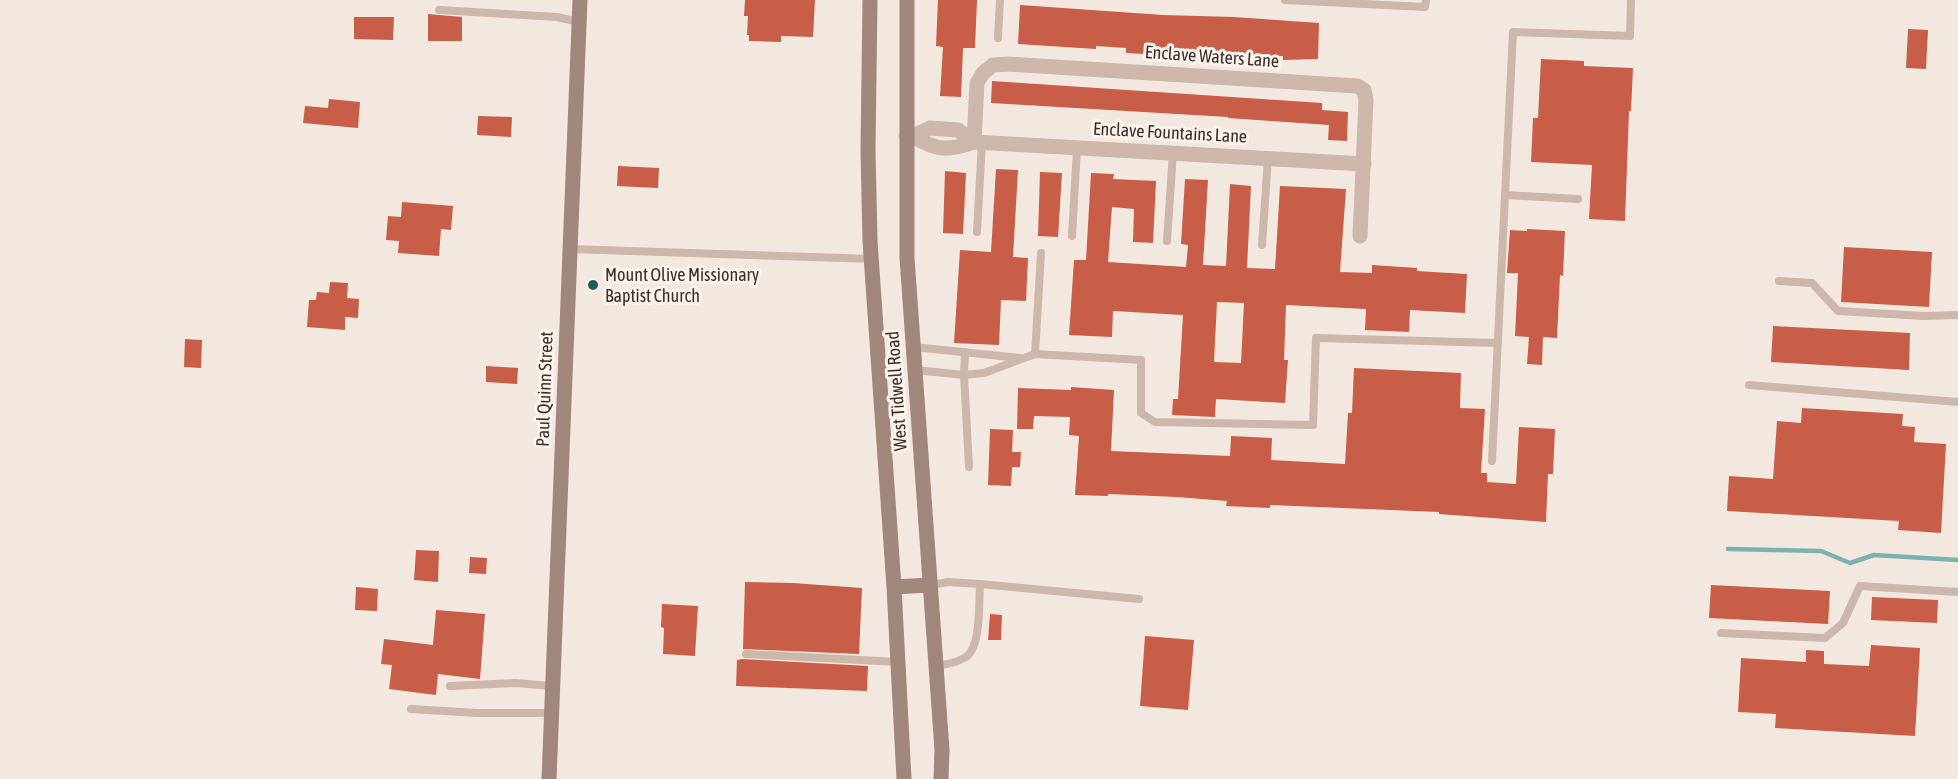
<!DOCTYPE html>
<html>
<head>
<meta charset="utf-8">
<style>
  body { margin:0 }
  canvas { display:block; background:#f3e8df }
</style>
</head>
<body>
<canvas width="1958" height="779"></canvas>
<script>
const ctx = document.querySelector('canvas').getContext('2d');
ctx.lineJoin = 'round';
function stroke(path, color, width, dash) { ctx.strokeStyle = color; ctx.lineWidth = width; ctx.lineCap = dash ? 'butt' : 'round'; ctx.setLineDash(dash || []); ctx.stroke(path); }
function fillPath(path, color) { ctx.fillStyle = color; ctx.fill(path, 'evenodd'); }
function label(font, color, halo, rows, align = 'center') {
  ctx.font = font + ' "Asap Condensed",sans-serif'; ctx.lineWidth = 6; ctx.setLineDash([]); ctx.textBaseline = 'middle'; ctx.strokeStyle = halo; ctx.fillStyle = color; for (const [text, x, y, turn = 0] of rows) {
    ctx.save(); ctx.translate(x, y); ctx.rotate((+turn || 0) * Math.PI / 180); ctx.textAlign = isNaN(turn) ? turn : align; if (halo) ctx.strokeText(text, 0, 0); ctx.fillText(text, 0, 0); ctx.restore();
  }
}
stroke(new Path2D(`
  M1728,549L1821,551L1850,563L1874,555L1958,560`), '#7db1b0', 4.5);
fillPath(new Path2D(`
  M745,0H815L813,37L781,36V42L749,41V35H747L748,16H744Z
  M938,0H977L975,48H963L961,97L940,96L943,47L936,46Z
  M1020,5L1163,15L1234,17L1319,23L1318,59L1283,60V56L1240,57V53L1204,52V54H1184V56L1126,53V48L1096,46V49L1018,44Z
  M428,14L462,17V41H428Z
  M354,17H394L393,40L354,39Z
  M1908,29L1928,30L1926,69L1906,68Z
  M1541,59L1584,61V66L1633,68L1631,111H1629L1625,221L1589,219L1592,165L1531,162L1533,118H1538Z
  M992,81L1322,103V110L1348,112L1347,141L1328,140L1329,125L1228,118V117L991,103Z
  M329,99L360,102L358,128L303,123L305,106L328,108Z
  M478,116L512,117L511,137L477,135Z
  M618,166L659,168L658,188L617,186Z
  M996,169L1018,170L1013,257L1028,258L1026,301L1001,300L999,345L954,343L960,250L991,252Z
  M945,171L966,173L963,234L943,233Z
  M1040,172L1062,173L1058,237L1038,236Z
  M1091,173L1114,174L1113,179L1156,181L1153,243L1133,242L1134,209L1112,207L1108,262L1186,267L1188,245L1181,244L1185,179L1208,180L1203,265L1226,266L1230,184L1251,186L1247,268L1275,269L1280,186L1346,189L1340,272L1372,273V265L1417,268V271L1467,274L1465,313L1410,310L1409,332L1365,330L1366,309L1286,305L1284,360H1288L1285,403L1216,399L1215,417L1172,415L1173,399H1178L1183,315L1113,311L1112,337L1069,335L1074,260H1086ZM1217,302L1244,303L1241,363L1214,362Z
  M402,202L453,206L451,230L441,229L439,256L398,253L399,241L386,240L388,216L401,217Z
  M1527,229L1565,231L1563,276L1560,275L1557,338L1543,337L1542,365L1527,364L1529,337L1515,336L1518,273H1507L1510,230L1527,231Z
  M1844,247L1932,252L1929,307L1841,302Z
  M330,282L348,283L347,298L359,299L358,318L345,317V330L307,327L309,300H316L317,292L329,293Z
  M1773,326L1910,333L1909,370L1771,362Z
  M185,339L202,340L201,368L184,367Z
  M486,366L518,368L517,384L486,382Z
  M1354,368L1461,373L1460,408L1485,409L1481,473H1487V482L1516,484L1519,427L1555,429L1553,474H1548L1546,522L1439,514V512L1270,505V508L1226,506L1227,501L1177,497L1108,494V496L1075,495L1079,436L1069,435L1070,417L1034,416L1033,429H1017L1018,388L1071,390V387L1114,390L1111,451L1230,456L1231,436L1272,438L1271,460L1345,464L1348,413H1352Z
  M1802,408L1903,414L1902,426L1915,427L1914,442L1946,444L1941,533L1898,530L1899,521L1727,511L1729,476L1773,479L1777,421L1801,423Z
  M990,429L1013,430L1012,452H1021L1020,467H1012L1011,486L988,485Z
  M416,550L439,551L438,582L414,580Z
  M470,557L487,558L486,574L469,573Z
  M745,582L793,583L862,588L859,654L743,649Z
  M1711,585L1830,591L1828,624L1709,618Z
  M356,587L378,589L377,611L355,610Z
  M1872,597L1938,600L1937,623L1871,620Z
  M662,604L698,606L695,656L663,654L664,628L661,627Z
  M436,610L485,614L480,679L438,674L436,695L389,689L392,665L381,664L384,639L433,645Z
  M990,614L1002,615L1001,640H988Z
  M1145,636L1194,640L1188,710L1140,706Z
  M1871,645L1920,648L1915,736L1775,728L1776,714L1738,712L1741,658L1806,662V650L1824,651V664L1869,666Z
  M742,659L868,666L867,691L736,686L737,660Z`), '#c85e48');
stroke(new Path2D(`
  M1285,0L1425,7L1426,0
  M439,10L557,17L579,22
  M998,38L1000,0
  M1505,195L1578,199
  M977,232L982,142
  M1072,236L1077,148
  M1167,241L1173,153
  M1262,245L1268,158
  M570,249L871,259
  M1779,281L1812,283L1838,311L1924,316L1958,315
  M914,347L1020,358
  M965,352L964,375L969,467
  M1035,354L1041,253
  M915,370L964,375L984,373L1035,354L1141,360V413L1155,422L1313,425L1316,338L1498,343
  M1749,385L1958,402
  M1492,461L1513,32L1630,36L1631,0
  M980,584L1139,599
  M930,585L948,582L980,584C979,602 981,647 966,657C957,663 945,664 935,667
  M1721,633L1825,638L1843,623L1860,586L1958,592
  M746,654L898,662
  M450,686L515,683L552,686
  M411,709L478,713H551`), '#ccb7aa', 8);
stroke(new Path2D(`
  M906,136H913L930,128L958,130L974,142
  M913,136C936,151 949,151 974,142L1364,164
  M974,142L977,83L983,73L993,65L1008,64L1357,86L1364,90L1366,100L1360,236`), '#ccb7aa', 15);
stroke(new Path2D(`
  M870,0L868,150L870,241L894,587L904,779
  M907,0V258L942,750L941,779
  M894,587L930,585
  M549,779L580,0`), '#a0867b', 15);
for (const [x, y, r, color] of [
  [593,285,6,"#1e5c5c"]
]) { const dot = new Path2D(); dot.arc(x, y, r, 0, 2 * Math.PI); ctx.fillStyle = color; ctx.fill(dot); stroke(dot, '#fbf3ec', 2); }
label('18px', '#3a2e2a', '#fbf3ec', [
  ["Enclave Waters Lane",1212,57,4],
  ["Enclave Fountains Lane",1170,133,3],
  ["Paul Quinn Street",545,389,-88],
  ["West Tidwell Road",897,391,-94]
]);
label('18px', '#3a2e2a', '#fbf3ec', [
  ["Mount Olive Missionary",605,275],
  ["Baptist Church",605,296]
], 'left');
</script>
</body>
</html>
